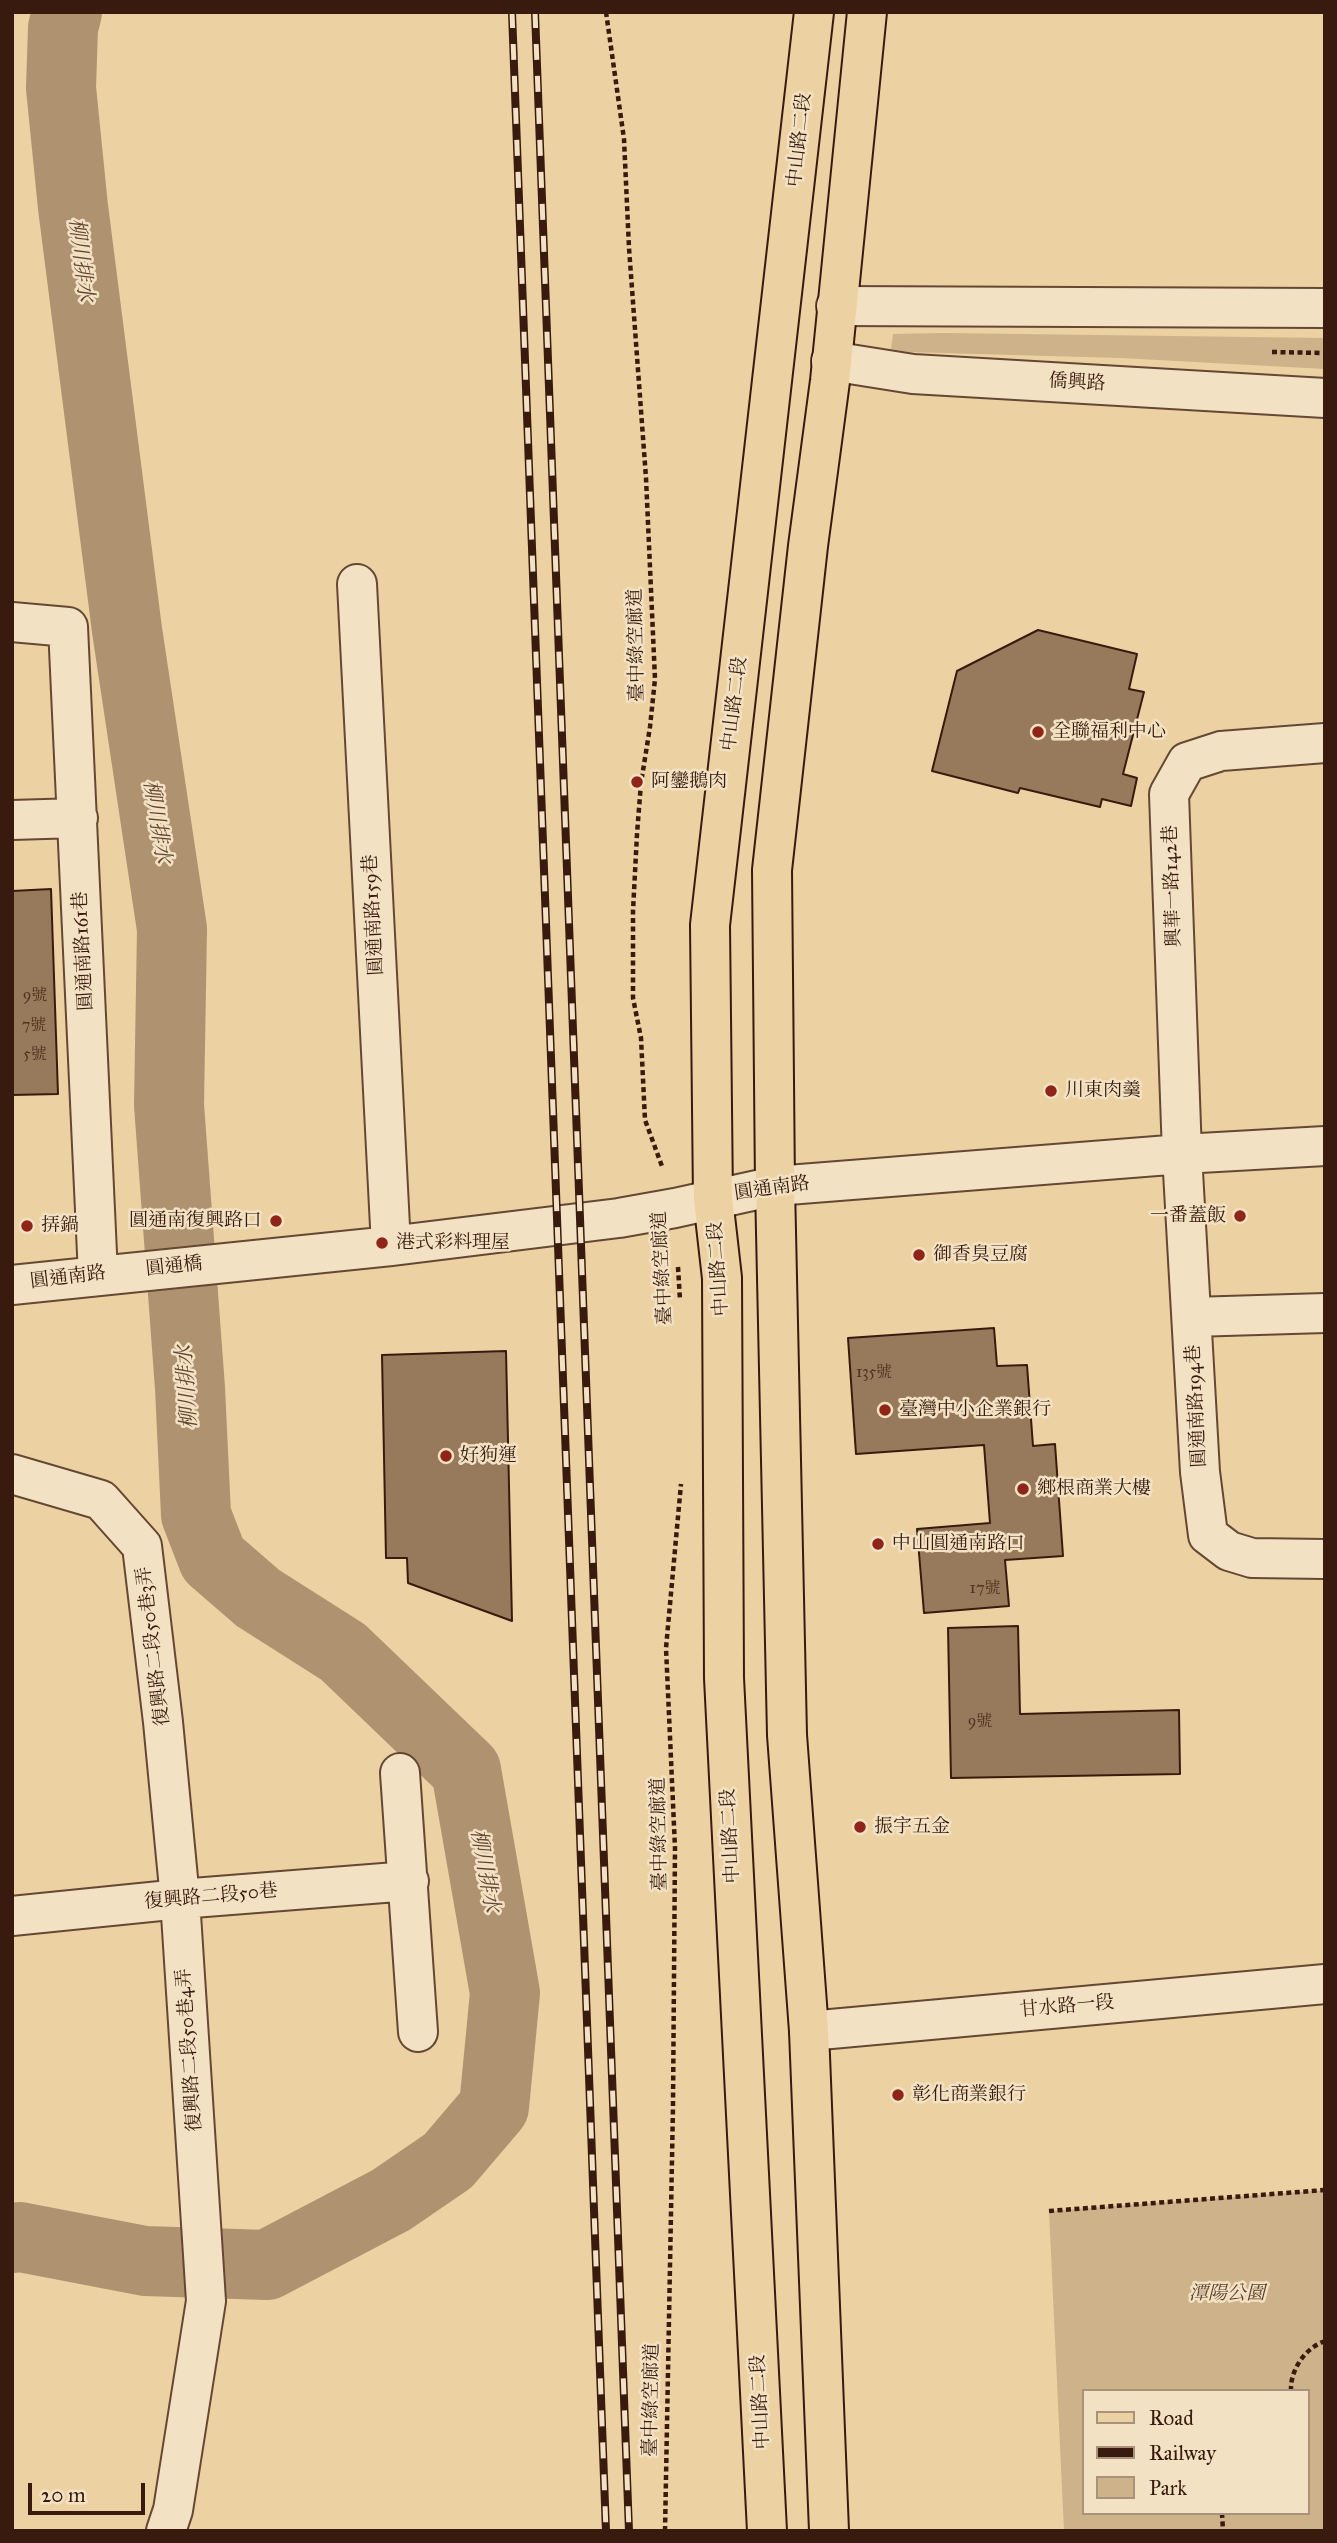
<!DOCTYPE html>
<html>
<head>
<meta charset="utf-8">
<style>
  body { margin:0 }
  #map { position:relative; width:1337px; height:2543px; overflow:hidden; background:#ecd1a3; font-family:"IM FELL Great Primer",serif }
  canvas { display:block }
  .frame { position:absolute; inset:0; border:14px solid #381b0e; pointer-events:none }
  .legend { position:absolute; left:1082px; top:2389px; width:228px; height:126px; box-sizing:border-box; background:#f3e1c3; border:2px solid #a8927b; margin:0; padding:9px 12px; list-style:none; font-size:21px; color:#381b0e }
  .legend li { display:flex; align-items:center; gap:14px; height:35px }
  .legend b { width:35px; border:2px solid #a8927b }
  .scale { position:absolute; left:28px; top:2483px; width:117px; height:32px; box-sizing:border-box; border:4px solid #381b0e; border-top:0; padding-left:9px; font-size:21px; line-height:24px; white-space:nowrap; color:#381b0e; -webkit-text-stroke:5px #f3e1c3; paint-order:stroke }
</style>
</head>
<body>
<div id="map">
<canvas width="1337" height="2543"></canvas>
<div class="frame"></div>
<ul class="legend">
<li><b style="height:9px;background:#ecd1a3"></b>Road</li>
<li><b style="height:9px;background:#381b0e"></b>Railway</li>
<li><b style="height:19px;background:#cdb28a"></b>Park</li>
</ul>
<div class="scale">20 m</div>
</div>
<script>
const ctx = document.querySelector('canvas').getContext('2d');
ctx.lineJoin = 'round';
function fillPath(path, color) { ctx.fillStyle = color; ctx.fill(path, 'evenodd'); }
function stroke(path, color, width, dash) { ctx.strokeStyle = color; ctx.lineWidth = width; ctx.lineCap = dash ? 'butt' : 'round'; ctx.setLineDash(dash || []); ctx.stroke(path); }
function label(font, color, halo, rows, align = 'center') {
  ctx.font = font + ' "IM FELL Great Primer","Noto Serif TC",serif'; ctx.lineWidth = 5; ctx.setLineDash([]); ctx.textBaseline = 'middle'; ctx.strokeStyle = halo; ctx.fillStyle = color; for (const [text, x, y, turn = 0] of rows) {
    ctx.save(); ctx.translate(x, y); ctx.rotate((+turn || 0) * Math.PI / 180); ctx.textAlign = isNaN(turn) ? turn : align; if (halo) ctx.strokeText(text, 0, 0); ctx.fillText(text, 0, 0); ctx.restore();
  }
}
fillPath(new Path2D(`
  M943,333L1325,338V369L1121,358L907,352L891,349L893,334Z
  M1325,2190V2531H1064L1049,2211ZM1083,2391H1307V2513H1083Z`), '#cdb28a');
stroke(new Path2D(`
  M12,2238L20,2237L145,2261L267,2265L391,2200L448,2161L494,2107L505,1993L466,1770L343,1652L258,1598L213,1559L196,1515L190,1388L169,1105L172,929L127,630L73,207L61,88L63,28L67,12`), '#af9370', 70);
const building = new Path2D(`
  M1038,630L1137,654L1129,689L1144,692L1123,774L1137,778L1131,806L1102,799L1100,807L1020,788L1018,793L932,771L957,671Z
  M51,889L58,1094L12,1095V891Z
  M994,1328L997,1366L1027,1365L1033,1446L1055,1444L1063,1556L1005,1560L1009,1606L924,1613L917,1529L990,1523L984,1445L856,1454L848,1338Z
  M506,1351L512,1621L408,1583L407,1558H386L382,1355Z
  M1018,1626L1020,1714L1179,1710L1180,1774L951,1778L948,1628Z`);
fillPath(building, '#967a5b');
stroke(building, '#381b0e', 2);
const minor = new Path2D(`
  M836,306L1325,308
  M831,361L913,374L1325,398
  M357,584L391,1246
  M12,622L68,627L98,1275
  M1325,743L1221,751L1187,762L1169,794L1182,1154L1200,1472L1208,1535L1229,1551L1252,1558L1325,1559
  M12,820L78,818
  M12,1285L391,1246L619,1218L675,1208L775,1186L1182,1154L1325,1146
  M1192,1317L1325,1313
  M12,1474L101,1500L142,1546L163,1722L180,1899L206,2301L173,2510L166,2531
  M400,1773L418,2032
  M12,1916L180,1899L409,1881
  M809,2031L1325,1984`);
const major = new Path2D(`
  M767,2531L724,1678L722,1278L713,1199L710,925L814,12
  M829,2531L809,2031L787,1735L775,1186L772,870L808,546L830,381L867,12`);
stroke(minor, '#654833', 42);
stroke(major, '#381b0e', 42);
stroke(new Path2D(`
  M606,12L624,139L629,248L646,478L655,679L650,727L641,783L637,834L633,911V998L641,1038L645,1120L663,1169
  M1272,352L1325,353
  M678,1267L680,1300
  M1049,2211L1325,2190
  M1291,2391C1290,2370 1305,2348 1325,2341
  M1222,2513L1223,2531
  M665,2531L673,2106L675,1848L666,1648L681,1484`), '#381b0e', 4.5, [5, 3.5]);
stroke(minor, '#f3e1c3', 38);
stroke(major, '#ecd1a3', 38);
const rail = new Path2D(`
  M512,12L606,2531
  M535,12L629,2531`);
stroke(rail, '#381b0e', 8);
stroke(rail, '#f3e1c3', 5, [16]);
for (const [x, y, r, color] of [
  [1038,732,7,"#8f2418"],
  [637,782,7,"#8f2418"],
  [1051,1091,7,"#8f2418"],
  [1240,1216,7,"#8f2418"],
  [276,1221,7,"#8f2418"],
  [27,1226,7,"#8f2418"],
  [382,1243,7,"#8f2418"],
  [919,1255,7,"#8f2418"],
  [885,1410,7,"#8f2418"],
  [446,1456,7,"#8f2418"],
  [1023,1489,7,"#8f2418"],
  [878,1544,7,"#8f2418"],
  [860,1827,7,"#8f2418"],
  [898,2095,7,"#8f2418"]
]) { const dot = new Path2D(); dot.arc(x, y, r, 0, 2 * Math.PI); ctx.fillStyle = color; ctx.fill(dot); stroke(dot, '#f3e1c3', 2.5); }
label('16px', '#503321', null, [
  ["9號",35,996],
  ["7號",34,1026],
  ["5號",35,1055],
  ["135號",874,1373],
  ["17號",985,1589],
  ["9號",980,1722]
]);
label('19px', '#381b0e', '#f3e1c3', [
  ["中山路二段",800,140,-84],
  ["僑興路",1077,383,3],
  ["臺中綠空廊道",637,645,-91],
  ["中山路二段",735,704,-83],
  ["興華一路142巷",1173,886,-92],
  ["圓通南路159巷",374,915,-93],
  ["圓通南路161巷",84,951,-93],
  ["圓通南路",772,1189,-8],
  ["圓通橋",174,1267,-6],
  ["臺中綠空廊道",663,1268,-93],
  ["中山路二段",719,1269,-94],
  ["圓通南路",68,1278,-7],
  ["圓通南路194巷",1197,1406,-93],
  ["復興路二段50巷3弄",154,1646,-97],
  ["臺中綠空廊道",660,1834,-91],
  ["中山路二段",731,1836,-93],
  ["復興路二段50巷",211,1897,-5],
  ["甘水路一段",1067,2007,-5],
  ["復興路二段50巷4弄",190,2050,-94],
  ["臺中綠空廊道",652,2400,-89],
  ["中山路二段",761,2402,-93]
]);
label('19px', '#381b0e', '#f3e1c3', [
  ["全聯福利中心",1052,732],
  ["阿鑾鵝肉",651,782],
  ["川東肉羹",1065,1091],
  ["一番蓋飯",1226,1216,"right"],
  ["圓通南復興路口",262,1221,"right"],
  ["挵鍋",41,1226],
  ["港式彩料理屋",396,1243],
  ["御香臭豆腐",933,1255],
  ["臺灣中小企業銀行",899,1410],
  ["好狗運",460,1456],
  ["鄉根商業大樓",1037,1489],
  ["中山圓通南路口",892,1544],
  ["振宇五金",874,1827],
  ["彰化商業銀行",912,2095]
], 'left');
label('italic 19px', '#5d412d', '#f3e1c3', [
  ["潭陽公園",1227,2294]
]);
label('italic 21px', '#624530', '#f3e1c3', [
  ["柳川排水",80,260,83],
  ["柳川排水",156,822,81],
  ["柳川排水",188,1387,-94],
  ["柳川排水",484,1871,80]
]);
</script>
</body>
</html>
